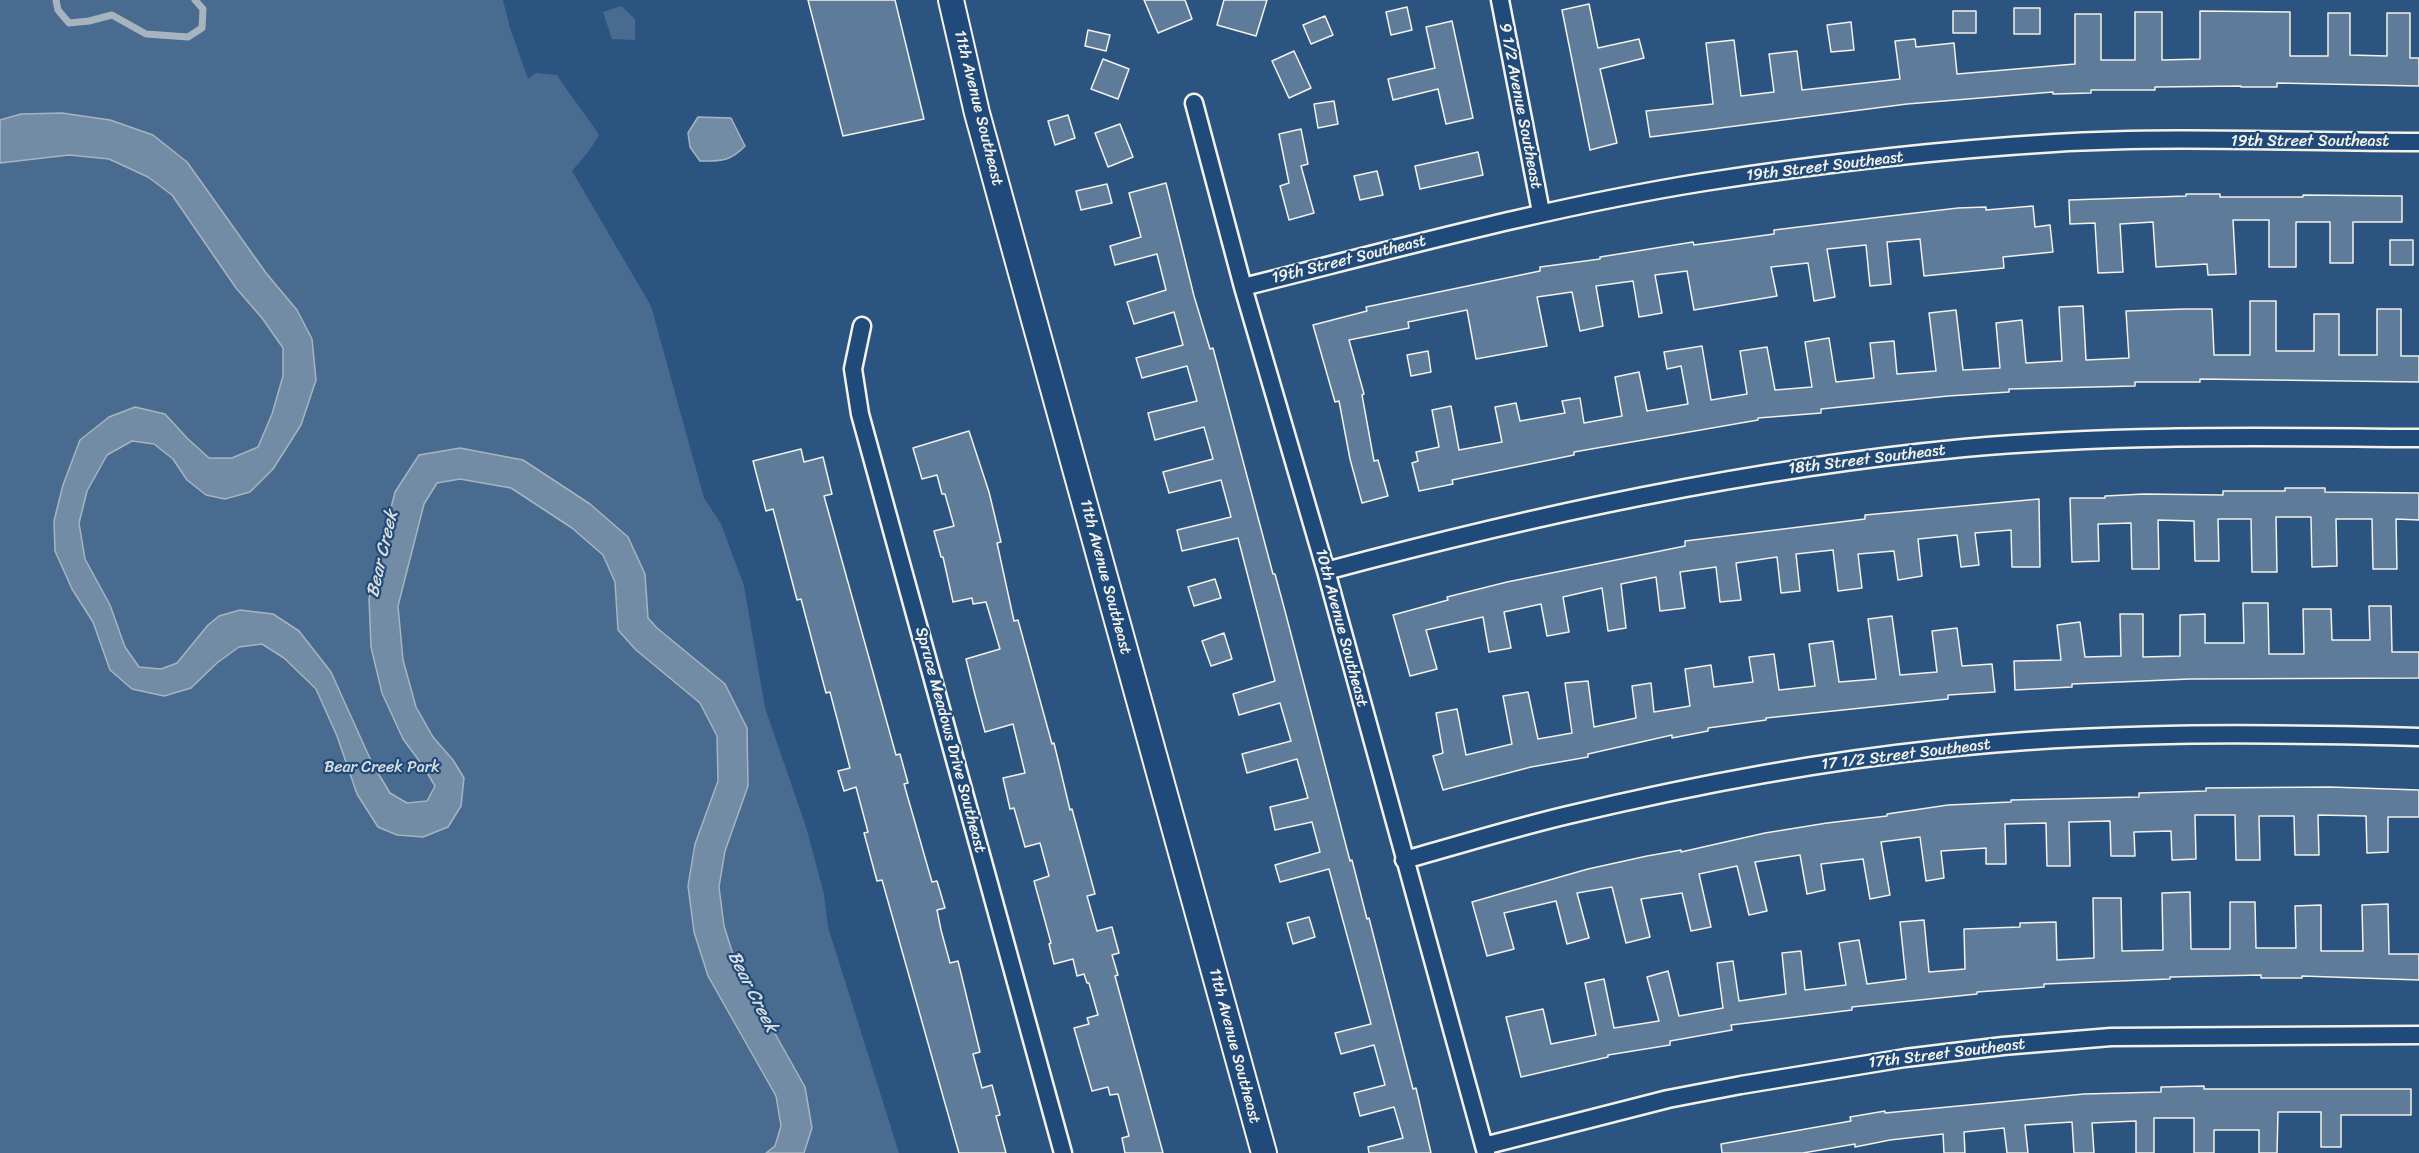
<!DOCTYPE html>
<html>
<head>
<meta charset="utf-8">
<style>
  body { margin:0 }
  canvas { display:block; background:#2c5481 }
</style>
</head>
<body>
<canvas width="2419" height="1153"></canvas>
<script>
const ctx = document.querySelector('canvas').getContext('2d');
ctx.lineJoin = 'round';
function fillPath(path, color) { ctx.fillStyle = color; ctx.fill(path, 'evenodd'); }
function stroke(path, color, width, dash) { ctx.strokeStyle = color; ctx.lineWidth = width; ctx.lineCap = dash ? 'butt' : 'round'; ctx.setLineDash(dash || []); ctx.stroke(path); }
function label(font, color, halo, rows, align = 'center') {
  ctx.font = font + ' Sriracha,sans-serif'; ctx.lineWidth = 4.5; ctx.setLineDash([]); ctx.textBaseline = 'middle'; ctx.strokeStyle = halo; ctx.fillStyle = color; for (const [text, x, y, turn = 0] of rows) {
    ctx.save(); ctx.translate(x, y); ctx.rotate((+turn || 0) * Math.PI / 180); ctx.textAlign = isNaN(turn) ? turn : align; if (halo) ctx.strokeText(text, 0, 0); ctx.fillText(text, 0, 0); ctx.restore();
  }
}
fillPath(new Path2D(`
  M0,0H503L510,28L528,79L536,73L557,75C570,96 586,114 599,135L589,151L572,171L651,306L704,498L721,524L744,586L765,708L806,827L824,894L828,927L899,1153H0Z
  M621,6L635,19V40L612,39L603,12Z`), '#496b90');
const water = new Path2D(`
  M62,113L110,120L153,135L187,162L266,273L297,310L312,339L316,380L301,425L273,469L250,492L225,499L206,495L187,480L173,459L154,444L132,441L107,455L87,491L79,523L85,559L110,605L125,647L139,667L161,669L177,663L208,625L219,616L240,610L273,614L299,631L331,672L372,763L390,793L407,803L427,801L435,786L423,766L403,739L382,693L371,647L369,599L382,544L395,492L419,455L460,448L523,460L590,504L628,537L645,574L648,618L657,628L725,684L747,728L748,786L725,851L719,887L724,926L736,964L805,1087L812,1128L804,1153H766L775,1146L781,1126L776,1096L708,976L694,932L688,886L695,844L718,781L717,736L700,703L636,650L618,630L615,582L603,555L572,528L511,488L460,479L437,483L424,504L398,606L403,660L416,707L433,737L453,760L464,778L461,806L448,827L423,837L397,835L378,827L357,794L337,736L316,689L284,658L262,644L239,647L217,663L191,688L164,696L132,689L110,670L93,622L72,589L55,551L54,521L63,485L80,440L109,417L135,407L165,414L187,438L209,458H232L258,447L272,414L283,376V348L262,318L236,288L172,195L148,177L109,159L69,155L0,163V120L21,114Z
  M698,117L731,118L745,146C730,162 720,161 700,161L690,147L688,133Z`);
fillPath(water, '#738ca6');
stroke(water, '#a7b4c0', 1.5);
stroke(new Path2D(`
  M56,0L58,10L69,23L89,21L112,15L146,34L188,37L202,28L203,9L195,0`), '#a7b4c0', 7);
const building = new Path2D(`
  M808,0H895L924,119L843,136Z
  M1144,0H1185L1192,19L1158,33Z
  M1224,0H1267L1256,36L1217,25Z
  M1589,4L1598,48L1639,39L1644,58L1600,69L1617,143L1590,150L1562,10Z
  M1407,7L1412,30L1391,35L1386,12Z
  M2014,8H2040V34H2014Z
  M1953,11H1976V33H1953Z
  M2200,11L2290,12V56H2328V13H2350V55L2387,56V13H2410V58H2419V86L2277,83V87H2241V86L2155,87V90H2091V93L2053,94V92L1907,104L1650,137L1646,111L1713,104L1706,43L1734,40L1741,96L1774,92L1769,54L1797,51L1802,90L1900,79L1895,41L1915,39L1916,47L1954,43L1957,74L2075,64V14H2101V60H2135V12H2162V60L2200,59Z
  M1325,16L1333,35L1311,44L1303,25Z
  M1452,21L1473,118L1446,124L1438,89L1393,100L1388,79L1435,68L1426,27Z
  M1851,22L1854,50L1831,52L1827,25Z
  M1088,30L1110,35L1106,51L1085,46Z
  M1294,51L1311,88L1289,98L1272,61Z
  M1103,59L1129,69L1118,99L1091,89Z
  M1334,101L1338,124L1318,128L1314,104Z
  M1068,115L1075,138L1055,145L1048,121Z
  M1120,124L1133,157L1108,167L1095,133Z
  M1301,129L1308,164L1301,166L1314,213L1289,220L1280,186L1289,183L1279,134Z
  M1478,152L1483,175L1420,189L1415,166Z
  M1377,171L1383,195L1360,200L1354,176Z
  M1166,183L1194,296L1210,349L1213,348L1273,574H1275L1285,611L1350,861L1352,860L1367,919L1369,918L1413,1089L1416,1088L1431,1153H1369L1368,1147L1403,1138L1394,1107L1360,1116L1354,1093L1385,1085L1374,1045L1341,1054L1335,1033L1371,1024L1329,869L1280,882L1275,865L1320,852L1312,822L1275,830L1270,807L1308,798L1297,759L1247,773L1242,754L1291,741L1280,703L1239,715L1233,694L1275,681L1238,538L1182,551L1177,530L1231,517L1221,480L1169,493L1163,472L1213,459L1204,427L1155,440L1148,413L1197,401L1187,366L1142,378L1136,358L1183,345L1174,312L1134,324L1127,302L1166,290L1157,254L1115,265L1110,246L1141,237L1129,193Z
  M1107,184L1112,203L1081,210L1076,191Z
  M2186,194H2220V197H2303V195L2402,196V222H2353V263H2330V222H2296V267H2269V220H2233L2236,274L2208,275L2207,264L2156,267L2153,222L2120,224L2123,272L2098,273L2095,223L2070,224L2069,200L2186,196Z
  M2033,206L2035,227L2050,225L2053,252L2003,257L2004,268L1924,276L1920,239L1887,242L1891,284L1870,286L1866,245L1827,249L1835,297L1814,301L1808,263L1771,267L1777,296L1694,310L1687,271L1655,275L1662,313L1639,317L1633,281L1596,286L1603,326L1580,331L1572,292L1537,297L1547,346L1476,359L1467,310L1408,322L1409,328L1349,340L1364,394L1362,395L1374,461L1378,460L1388,496L1362,503L1350,459L1339,401L1335,402L1313,325L1367,311L1366,307L1540,271V267L1600,259V257L1693,242L1694,245L1774,234V230L1881,217L1958,208L1986,207V210Z
  M2390,240H2413V265H2390Z
  M2250,301H2276V351H2314V314H2339V355H2377V309H2401V356H2419V382L2200,379V382H2135V386L2009,389V392L1948,396L1821,409V413L1758,418V420L1574,452V455L1452,480L1453,484L1419,491L1412,463L1418,461L1416,452L1439,447L1432,410L1451,406L1459,450L1502,442L1495,407L1516,403L1520,421L1565,413L1562,401L1580,398L1584,423L1622,416L1615,377L1639,372L1647,411L1688,404L1681,366L1667,369L1664,352L1702,346L1711,400L1747,394L1740,351L1767,347L1775,390L1812,387L1805,342L1829,338L1836,382L1874,378L1870,343L1894,341L1897,374L1936,371L1929,313L1956,310L1963,370L2000,368L1996,323L2022,320L2026,363L2062,361L2059,307L2083,306L2086,360L2129,358L2126,311L2184,309H2212L2214,355H2250Z
  M1428,351L1431,372L1411,376L1407,355Z
  M969,431L989,492L1001,542L997,543L1014,621L1018,620L1052,744L1054,743L1070,810L1072,809L1095,894L1087,896L1097,931L1112,927L1119,953L1112,955L1118,975L1115,976L1163,1153H1125L1122,1138L1129,1136L1118,1094L1110,1095L1108,1087L1092,1091L1074,1028L1089,1024L1087,1018L1098,1015L1089,983H1087L1084,974L1077,976L1073,959L1054,964L1049,944L1051,943L1034,881L1049,876L1040,843L1025,847L1014,808L1010,809L1003,778L1025,773L1013,724L985,732L975,695L966,659L1000,649L986,602L973,604L972,598L953,602L943,557H941L934,531L954,526L945,494H942L937,475L922,479L913,448Z
  M801,449L804,462L823,457L832,494L824,496L896,755L900,754L908,783L904,784L932,882L937,881L945,908L937,910L941,930L950,963L958,961L980,1052L973,1054L982,1088L992,1085L1000,1115L996,1116L1006,1153H959L882,880L877,881L864,833L868,832L856,787L844,791L838,771L850,768L830,692L826,693L801,599L797,600L773,509L766,511L753,461Z
  M2285,488H2325V492L2419,493V520L2396,519L2397,569H2373L2372,519H2336L2337,566L2312,567L2311,517H2276L2277,572H2252L2251,519H2218L2219,561H2195L2194,521L2158,520L2159,569H2132L2131,523L2098,524L2099,561L2072,562L2070,498H2105V496L2144,494L2223,495V491H2285Z
  M2039,499L2040,567H2012L2011,530L1975,533L1979,565L1961,567L1957,535L1918,539L1922,576L1898,580L1894,551L1858,554L1862,588L1838,591L1833,550L1796,554L1800,591L1781,593L1777,557L1736,563L1741,600L1720,602L1716,567L1680,572L1685,608L1660,611L1656,577L1621,584L1626,628L1608,631L1602,588L1563,597L1569,632L1547,636L1541,604L1504,612L1511,648L1489,652L1483,617L1426,630L1437,669L1410,676L1393,615L1448,600L1447,597L1507,582L1685,546V541L1865,519V515Z
  M1215,579L1221,598L1194,606L1188,587Z
  M2243,603H2268L2269,654H2304L2303,609H2331L2332,640H2370L2369,606H2391L2392,652H2419V678L2190,679L2072,684V687L2015,690L2014,661L2061,660L2057,625L2080,622L2085,657L2121,656L2120,614H2143V657L2180,656V615L2205,614V643H2244Z
  M1892,616L1900,675L1937,672L1932,631L1957,628L1962,666L1992,664L1995,692L1948,695V699L1766,718V720L1708,728V731L1672,738V735L1588,754V757L1531,767L1443,790L1433,756L1443,753L1436,713L1457,709L1466,755L1512,744L1503,696L1528,692L1538,739L1572,733L1565,683L1588,681L1594,727L1636,718L1632,686L1651,683L1654,712L1690,706L1685,669L1711,665L1714,687L1753,682L1749,657L1774,654L1779,690L1815,686L1809,644L1833,641L1839,682L1876,679L1868,619Z
  M1224,633L1232,659L1211,666L1202,641Z
  M2330,787L2419,790V817H2388V852L2367,853L2366,816L2318,815L2319,855H2295L2294,816H2259L2260,860H2236L2235,815H2195L2196,859L2172,860L2171,831L2134,832L2135,856H2111L2110,821L2069,822L2070,866H2047L2046,823L2005,824L2006,864H1986V848L1941,851L1944,878L1926,881L1920,837L1881,842L1890,895L1870,899L1863,859L1821,864L1825,890L1807,894L1800,855L1755,862L1767,911L1749,915L1737,866L1699,874L1711,927L1691,931L1682,893L1641,899L1650,937L1626,943L1612,887L1577,893L1589,938L1567,944L1556,901L1504,913L1514,949L1487,956L1472,902L1588,869L1647,856L1681,850V852L1765,833L1827,823L1887,816V814L1948,805L2011,802V800L2139,797V793L2206,791V788Z
  M2190,892L2191,949H2230V902H2255L2256,948H2296L2295,906L2321,905V951H2363L2362,905L2388,904L2389,954H2419V980L2302,976V978H2261V975L2170,977V979L2044,984V987L1977,992V994L1852,1007V1010L1731,1025L1732,1030L1670,1041V1045L1608,1055V1057L1521,1077L1506,1017L1543,1009L1551,1044L1596,1035L1585,983L1604,979L1614,1028L1659,1021L1647,977L1668,971L1679,1016L1723,1008L1717,963L1733,961L1739,1001L1786,994L1782,953L1801,951L1805,990L1846,985L1839,943L1859,940L1867,984L1906,979L1900,922L1924,920L1929,972L1965,969L1964,929L2020,927V923L2056,922L2057,960L2094,958L2093,898H2121L2122,951L2163,950L2162,893Z
  M1309,917L1315,937L1293,944L1287,923Z
  M2204,1086V1089H2411V1115H2341V1147H2321V1112H2278L2277,1153H2259V1130H2214V1153H2194V1118H2154V1153H2136V1121L2092,1123L2094,1153H2074L2072,1122L2025,1125L2028,1153H2007L2004,1128L1964,1132L1965,1153H1944L1943,1134L1890,1140L1855,1147V1144L1803,1153H1722L1721,1144L1851,1121L1850,1117L1885,1111V1113L2084,1094L2161,1092V1087Z`);
fillPath(building, '#5e7b9a');
stroke(building, '#f4f1e8', 1.5);
const minor = new Path2D(`
  M1500,0L1541,212
  M1194,103L1243,287L1326,571L1486,1153
  M1243,287C1396,249 1548,207 1704,182C1819,164 1938,150 2054,143C2175,136 2298,142 2419,142
  M862,326L853,369L860,414L1063,1153
  M1326,571C1535,515 1747,469 1964,448C2115,434 2267,437 2419,438
  M1404,860C1459,845 1513,828 1568,815C1690,786 1815,762 1939,749C2099,731 2259,733 2419,737
  M1484,1146L1668,1099L1741,1085L1905,1058L2003,1046L2111,1037L2419,1035`);
const secondary = new Path2D(`
  M951,0L977,113L1018,262L1264,1153`);
stroke(minor, '#f4f1e8', 21);
stroke(secondary, '#f4f1e8', 28);
stroke(minor, '#1f4a7a', 16);
stroke(secondary, '#1f4a7a', 24);
label('16px', '#f4f1e8', '#1f4a7a', [
  ["9 1/2 Avenue Southeast",1520,106,79],
  ["11th Avenue Southeast",978,108,76],
  ["19th Street Southeast",2310,142],
  ["19th Street Southeast",1825,167,-7],
  ["19th Street Southeast",1349,260,-14],
  ["18th Street Southeast",1867,460,-7],
  ["11th Avenue Southeast",1105,577,75],
  ["10th Avenue Southeast",1341,628,75],
  ["Spruce Meadows Drive Southeast",950,740,75],
  ["17 1/2 Street Southeast",1906,755,-7],
  ["11th Avenue Southeast",1234,1046,75],
  ["17th Street Southeast",1947,1054,-7]
]);
label('16px', '#dadddb', '#1f4a7a', [
  ["Bear Creek Park",382,768]
]);
label('italic 18px', '#dadddb', '#1f4a7a', [
  ["Bear Creek",383,554,-77],
  ["Bear Creek",752,992,63]
]);
</script>
</body>
</html>
